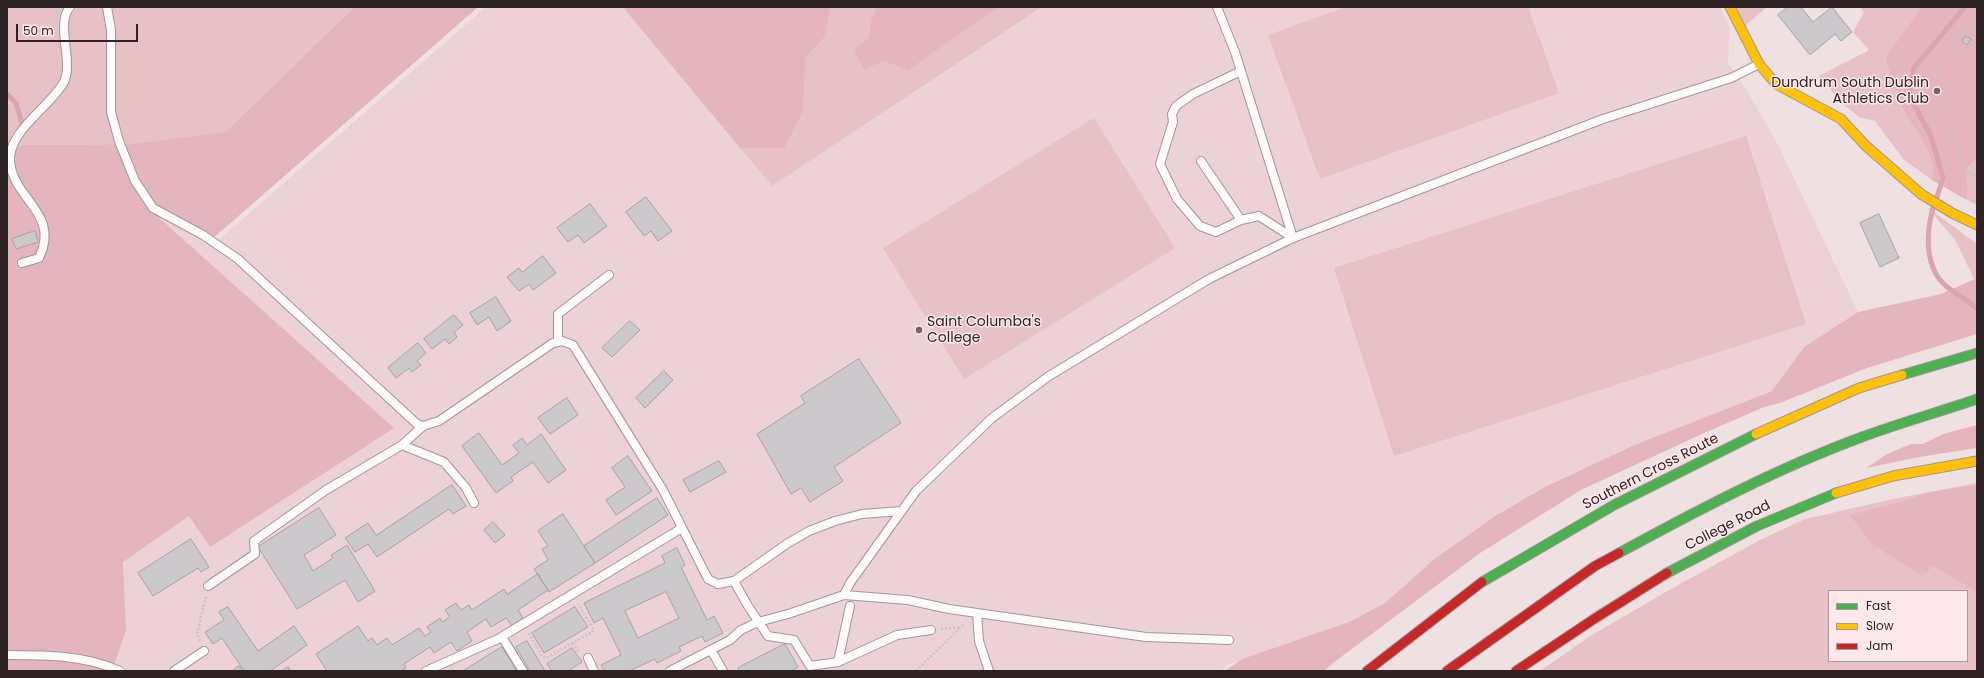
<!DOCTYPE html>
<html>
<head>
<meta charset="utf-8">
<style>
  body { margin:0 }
  #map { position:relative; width:1984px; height:678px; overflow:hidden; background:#efe0e2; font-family:Poppins,sans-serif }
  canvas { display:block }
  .frame { position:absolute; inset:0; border:8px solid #2d2325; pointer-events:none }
  .legend { position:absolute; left:1828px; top:590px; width:140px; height:72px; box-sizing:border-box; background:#fee8eb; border:1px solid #aa999c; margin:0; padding:5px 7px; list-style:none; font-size:12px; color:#2d2325 }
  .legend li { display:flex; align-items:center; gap:8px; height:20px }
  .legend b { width:20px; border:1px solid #aa999c }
  .scale { position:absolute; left:16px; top:24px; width:122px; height:18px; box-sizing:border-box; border:2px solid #2d2325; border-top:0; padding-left:5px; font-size:12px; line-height:14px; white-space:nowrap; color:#2d2325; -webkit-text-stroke:3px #fee8eb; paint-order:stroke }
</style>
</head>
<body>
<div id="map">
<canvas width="1984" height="678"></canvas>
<div class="frame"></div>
<ul class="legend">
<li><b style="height:5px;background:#4caf50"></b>Fast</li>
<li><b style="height:5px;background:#ffc107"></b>Slow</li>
<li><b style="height:5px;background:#c62828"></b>Jam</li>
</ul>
<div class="scale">50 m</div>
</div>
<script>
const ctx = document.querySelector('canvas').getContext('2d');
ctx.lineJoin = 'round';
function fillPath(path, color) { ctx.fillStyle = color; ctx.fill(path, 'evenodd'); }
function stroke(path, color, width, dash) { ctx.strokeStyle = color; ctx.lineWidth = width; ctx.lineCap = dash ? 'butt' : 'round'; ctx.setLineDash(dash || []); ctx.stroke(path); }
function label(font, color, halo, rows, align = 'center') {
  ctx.font = font + ' Poppins,sans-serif'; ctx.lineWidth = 3; ctx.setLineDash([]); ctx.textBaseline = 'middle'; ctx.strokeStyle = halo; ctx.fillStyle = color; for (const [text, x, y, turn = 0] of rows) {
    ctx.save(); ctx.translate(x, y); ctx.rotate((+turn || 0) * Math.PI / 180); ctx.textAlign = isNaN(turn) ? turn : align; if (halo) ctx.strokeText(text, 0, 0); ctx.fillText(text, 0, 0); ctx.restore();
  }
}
fillPath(new Path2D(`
  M486,7H623L772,186L1042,7H1720L1730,28L1728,62L1747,91L1777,143L1858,312L1804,347L1772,391L1632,446L1545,487L1495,516L1433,560L1385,603L1349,622L1229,664L1220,671H7L23,145L133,144L215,243Z`), '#ecd2d6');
fillPath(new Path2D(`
  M7,7H478L212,239L133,144L23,145L7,153Z
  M623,7H1042L772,186Z
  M1346,7H1528L1559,93L1320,179L1268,35Z
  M1737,7H1767L1745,26Z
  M1860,7H1977V205L1932,180L1904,160L1875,121L1859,117L1842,103L1819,76L1869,50L1853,32L1864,12Z
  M1094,118L1175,248L964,379L883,248Z
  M1746,136L1806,324L1394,456L1334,268Z
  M1927,207L1977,244V278L1974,279L1956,241Z
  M1977,483V671H1540L1592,635L1671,589L1762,539L1805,519L1898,498ZM1829,591H1967V661H1829Z`), '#e7c1c6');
fillPath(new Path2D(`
  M355,7H478L212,239L147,207L394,428L210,547L189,516L123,562L126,630L112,671H7V154L23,145L133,144L226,132Z
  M623,7H830L825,36L805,58L803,111L784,148H740Z
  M877,7H998L908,70L884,61L864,69L854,50L869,38L871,22Z
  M1922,7H1977V158L1966,168L1967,200L1932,180C1940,155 1914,131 1904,110C1896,94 1890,75 1886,57Z
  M1977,278V334L1867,368L1780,403L1764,407L1704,433L1581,490L1480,553L1337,660L1324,671H1225L1242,659L1349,622L1385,603L1433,560L1495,516L1545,487L1632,446L1772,391L1804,347L1858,312L1941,294Z
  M1977,425V448L1919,457L1866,468L1887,454L1911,444H1923L1943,434Z
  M1977,485V592L1933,566L1922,576L1872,544L1850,515L1901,502L1926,493Z`), '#e4b5bd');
stroke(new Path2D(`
  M7,94L16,103L22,123
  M1937,197L1943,178L1931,136L1909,95L1914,68L1965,7
  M1933,208C1926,233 1924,268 1947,287C1957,295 1967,299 1977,309`), '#dba4ae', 5);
const building = new Path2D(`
  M1788,7H1801L1813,22L1832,7L1852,32L1841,41L1835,34L1810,55L1778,15Z
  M1966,36L1971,39L1967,45L1962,41Z
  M646,197L672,231L658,241L651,231L644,236L626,212Z
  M590,204L607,226L584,243L578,235L568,242L557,228Z
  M1879,214L1899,258L1880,267L1860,223Z
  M35,231L38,242L16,249L12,239Z
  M543,256L556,273L533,290L529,284L519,291L507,277L519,268L522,272Z
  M496,297L511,321L497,331L489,317L477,325L470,313Z
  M454,315L463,325L454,332L457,337L449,344L445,339L432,349L424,339Z
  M630,321L640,330L612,357L602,348Z
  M418,343L426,353L417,361L421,365L412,372L409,368L396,378L388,368Z
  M859,359L901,423L834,467L843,481L810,502L801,488L791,494L757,434L805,403L801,396Z
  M664,371L673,380L645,408L636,398Z
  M567,398L578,415L550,434L538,418Z
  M479,433L502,465L519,453L513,445L522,438L527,445L541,434L566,470L548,483L533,462L511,477L513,481L496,493L462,446Z
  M628,456L652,491L616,515L606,500L625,487L612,468Z
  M719,461L726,472L690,492L683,480Z
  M452,485L466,506L453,514L449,509L377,557L368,544L355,552L345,538L368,523L376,535Z
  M657,498L668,515L595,563L584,546Z
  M319,508L336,535L304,555L313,571L333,558L331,555L347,545L375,591L358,602L345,580L297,609L258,547Z
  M563,514L595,563L549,592L534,569L548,560L542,549L548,546L538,531Z
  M493,522L505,535L495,543L484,530Z
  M191,539L209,567L201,572L198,568L153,596L138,573Z
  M677,548L685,565L681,567L707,620L714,616L723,633L705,642L702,636L679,647L681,651L657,663L655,659L629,671H604L601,665L621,655L603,618L594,623L584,603L665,563L662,556ZM666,592L679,618L638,638L625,611Z
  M538,574L548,590L518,610L523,618L512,626L506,618L491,627L486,619L467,632L472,641L457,651L451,642L434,653L430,647L404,664L406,668L401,671H327L316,654L358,626L368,641L372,638L377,645L387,638L392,645L419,628L425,636L431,632L427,627L440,618L442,622L450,617L445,610L456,603L461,610L469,605L472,610L504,589L507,594Z
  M228,607L258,651L294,626L307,645L270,671H244L222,638L213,644L205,632L224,620L219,612Z
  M575,607L588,627L544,653L532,633Z
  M527,641L545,671H530L516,647Z
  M785,644L798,667L791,671H739L738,668Z
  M502,647L517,671H463Z
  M572,648L582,662L568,671H552L547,664Z
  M239,666L243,671H232Z
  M288,667L291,671H282Z`);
fillPath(building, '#cbc9cc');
stroke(building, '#a6a3a6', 1);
const lane = new Path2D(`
  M107,7L111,30V112L119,141L135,181L153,208L203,235L238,259L417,424L423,426L439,421L553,343L562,341L573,345L663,490L708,579L718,584L734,581L788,543L809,531L835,521L862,514L901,511
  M1217,7L1235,52L1293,238
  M1241,71L1193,94L1176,106L1172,114L1173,122L1160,164L1177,199L1200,226L1216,232L1241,220L1259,216L1293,238
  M1201,161L1241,220
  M22,263L39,258C61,213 13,200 10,161C8,131 50,107 64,82C74,61 55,24 70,7
  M558,342V314L609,275
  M402,445L444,462L466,488L474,503
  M734,581L748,606L768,636L794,640L810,666L838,662L897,635L931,630
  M208,586L255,554L254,541L326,490L402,445L423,426
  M844,595L850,583L916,491L992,418L1049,376L1209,279L1293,238L1603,119L1731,78L1759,64
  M977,613L979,641L989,671
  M502,637L523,671
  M711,650L723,671
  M7,655C45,655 85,655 120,671
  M588,658L594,671
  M838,662L850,606
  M174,671L204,651
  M426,671L498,639L682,528
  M670,671L730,640L741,630L758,622L788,614L844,595L908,600L949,609L1146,637L1229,640`);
const fast = new Path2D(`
  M1902,375L1977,353
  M1619,553C1698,510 1778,468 1862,437C1900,423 1939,412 1977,399
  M1667,573L1757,526L1836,493
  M1482,582L1614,505L1756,434`);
const slow = new Path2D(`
  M1730,7L1759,64L1776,84L1841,119L1866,146L1921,194L1952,213L1977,225
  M1756,434L1859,388L1902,375
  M1836,493L1893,476L1977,461`);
const jam = new Path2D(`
  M1367,671L1482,582
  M1447,671L1595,566L1619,553
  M1516,671L1594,619L1667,573`);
stroke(lane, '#a19697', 10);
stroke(fast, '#a19697', 11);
stroke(slow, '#a19697', 11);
stroke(jam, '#a19697', 11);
stroke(new Path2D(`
  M1977,17C1958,40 1926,70 1935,104C1938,117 1949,129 1955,141C1961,153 1963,167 1972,176H1977
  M941,629L961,627
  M529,633L542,656L546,658L592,632L594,630L578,604
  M200,641L197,634L206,596
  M573,643L579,653
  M916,671L964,624`), '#c8c4c4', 2.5, [2, 2]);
stroke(lane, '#fdfafb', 8);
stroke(fast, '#4caf50', 9);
stroke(slow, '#ffc107', 9);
stroke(jam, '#c62828', 9);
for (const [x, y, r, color] of [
  [1937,91,4,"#716567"],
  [919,330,4,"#716567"]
]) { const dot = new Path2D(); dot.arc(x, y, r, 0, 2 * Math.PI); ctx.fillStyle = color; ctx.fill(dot); stroke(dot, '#fee8eb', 1.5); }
label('14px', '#2d2325', '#fee8eb', [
  ["Dundrum South Dublin",1929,83],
  ["Athletics Club",1929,99],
  ["Saint Columba's",927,322,"left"],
  ["College",927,338,"left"]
], 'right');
label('14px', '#2d2325', '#fee8eb', [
  ["Southern Cross Route",1651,472,-27],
  ["College Road",1728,526,-27]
]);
</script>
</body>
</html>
